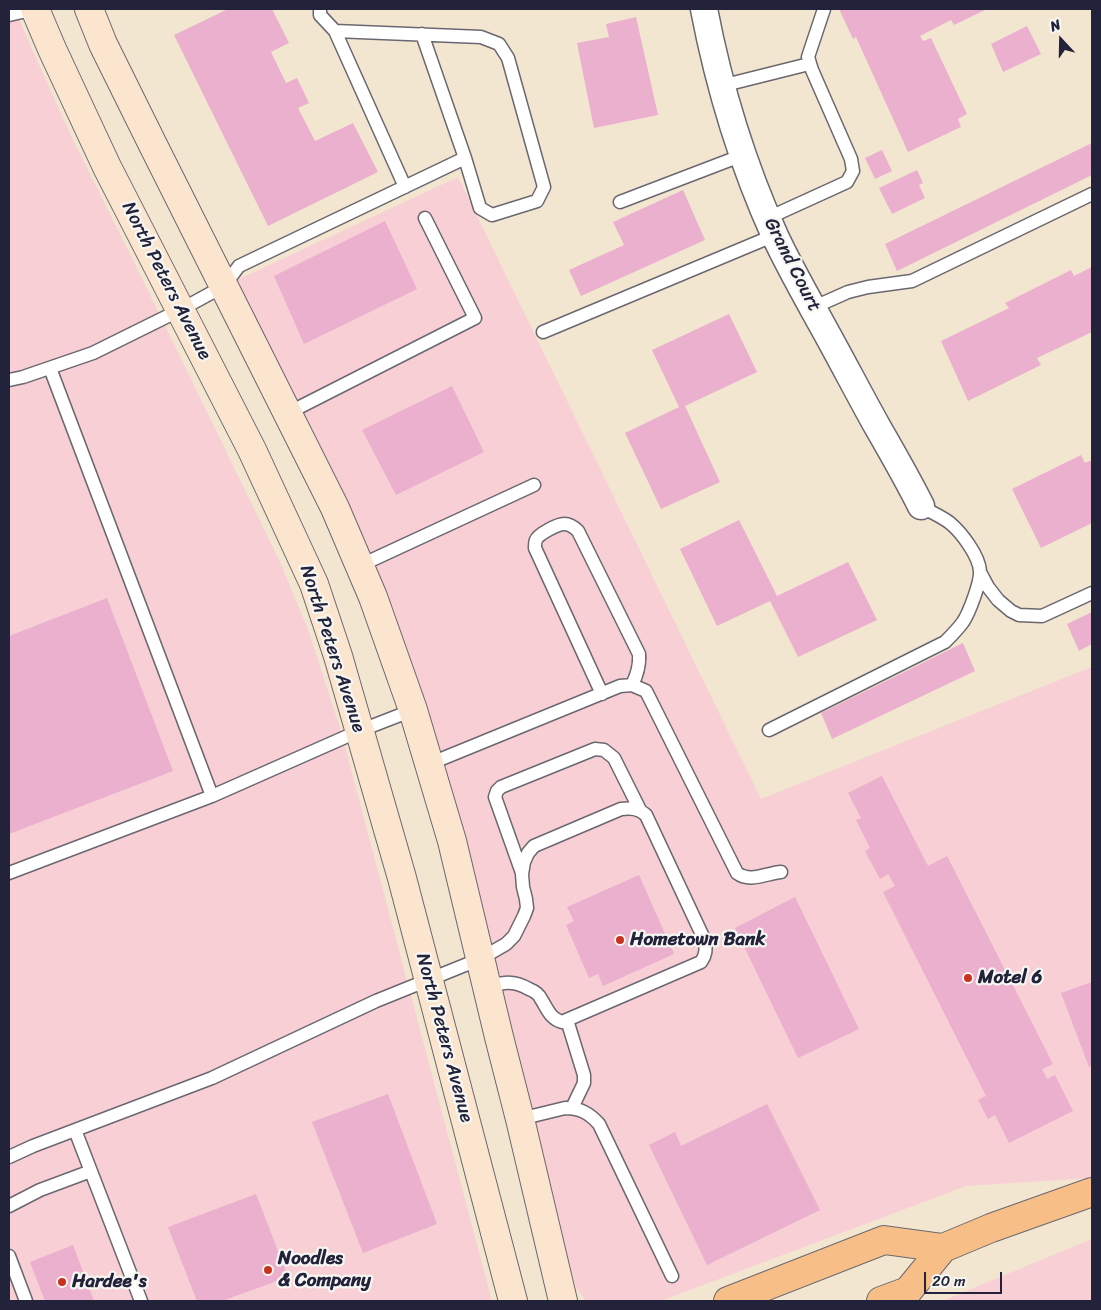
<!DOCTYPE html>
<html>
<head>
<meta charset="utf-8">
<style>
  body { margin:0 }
  #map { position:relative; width:1101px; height:1310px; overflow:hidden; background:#f3e6d1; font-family:Sriracha,sans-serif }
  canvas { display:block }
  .frame { position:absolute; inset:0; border:10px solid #22223b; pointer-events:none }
  .north { position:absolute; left:1036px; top:15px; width:50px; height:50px; -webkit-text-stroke:4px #f6f6f2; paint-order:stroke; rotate:339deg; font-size:14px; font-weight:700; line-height:20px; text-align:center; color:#22223b }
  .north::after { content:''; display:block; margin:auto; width:18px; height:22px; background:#22223b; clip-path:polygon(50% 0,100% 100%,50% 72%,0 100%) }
  .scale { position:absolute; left:924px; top:1272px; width:78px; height:22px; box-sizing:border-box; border:2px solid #22223b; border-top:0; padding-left:6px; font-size:15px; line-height:18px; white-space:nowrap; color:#22223b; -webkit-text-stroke:4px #f6f6f2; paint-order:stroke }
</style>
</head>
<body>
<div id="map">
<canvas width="1101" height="1310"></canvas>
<div class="frame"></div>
<div class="north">N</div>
<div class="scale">20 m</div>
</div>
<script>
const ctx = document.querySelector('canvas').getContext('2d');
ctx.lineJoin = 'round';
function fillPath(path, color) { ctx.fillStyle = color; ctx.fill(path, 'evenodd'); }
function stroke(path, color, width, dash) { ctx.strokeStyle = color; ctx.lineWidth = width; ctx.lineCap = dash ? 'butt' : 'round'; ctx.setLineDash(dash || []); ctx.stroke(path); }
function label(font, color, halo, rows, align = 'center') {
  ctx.font = font + ' Sriracha,sans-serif'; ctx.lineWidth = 4.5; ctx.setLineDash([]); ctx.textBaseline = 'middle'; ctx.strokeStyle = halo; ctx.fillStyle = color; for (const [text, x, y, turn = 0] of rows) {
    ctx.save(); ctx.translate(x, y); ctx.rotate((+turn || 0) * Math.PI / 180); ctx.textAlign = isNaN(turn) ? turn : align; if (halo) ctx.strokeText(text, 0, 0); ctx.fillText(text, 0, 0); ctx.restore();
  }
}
fillPath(new Path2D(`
  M9,9H15L31,47L73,140L133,260L280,562L309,632L340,728L492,1301H9Z
  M458,177L761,799L1092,667V1178L966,1186L661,1301H586L577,1289L520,1119L413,710L224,286Z
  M1092,1239V1301H942L983,1284Z`), '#f7cfd4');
fillPath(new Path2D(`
  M228,9H272L289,43L271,52L286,83L297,78L309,103L298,108L315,141L353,123L378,172L268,226L174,35Z
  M839,9H987L954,25L951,20L920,36L923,41L931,38L967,114L958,119L961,127L908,152L856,37L853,39Z
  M636,17L658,115L594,128L577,43L609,37L606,24Z
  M1027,26L1041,54L1003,72L991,44Z
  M1092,143V175L897,271L885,244Z
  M882,150L892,171L875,179L865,158Z
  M917,170L923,183L919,185L925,198L892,214L879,188Z
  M683,190L705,240L581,296L569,270L624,245L613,222Z
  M385,221L417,289L304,344L274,276Z
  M1092,267V332L1037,358L1041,365L968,401L941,341L1009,308L1005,303L1071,270L1074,276Z
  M729,314L757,372L685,406L720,482L661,509L625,433L679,407L652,350Z
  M452,386L484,452L396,495L362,430Z
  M1081,455L1085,463L1092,460V523L1041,548L1012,489Z
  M739,520L777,596L848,562L877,620L798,657L770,601L717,626L680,549Z
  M107,598L173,771L9,834V636Z
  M1092,612V644L1079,651L1067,624Z
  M963,643L975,671L832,739L821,713Z
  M882,776L928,866L947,856L1053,1064L1042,1069L1047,1079L1055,1075L1073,1111L1009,1143L995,1115L988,1119L978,1100L986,1096L883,892L895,886L888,874L880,879L865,851L870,848L856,820L861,818L848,793Z
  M639,875L674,954L603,986L598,974L589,978L566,925L574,921L567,907Z
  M795,897L859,1029L798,1058L735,928Z
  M1092,982V1065L1089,1067L1061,993Z
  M388,1094L437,1224L363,1253L312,1122Z
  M767,1104L820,1210L707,1265L649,1145L675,1132L681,1146Z
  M256,1194L288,1277L222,1301H197L168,1227Z
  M73,1245L94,1301H45L30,1262Z`), '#eab0ce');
const lane = new Path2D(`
  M9,15L35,9
  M335,31L405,187
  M422,34L465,158
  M721,86L809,64
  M620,202L743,155
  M768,218L847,182L853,171L851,159L812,70L808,57L824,9
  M812,308L848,292L868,287L912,281L1092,194
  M543,332L775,235
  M50,368L212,796
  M9,380L23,377L93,353L180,310L224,286L239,266L465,158L480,208L492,215L537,201L544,187L508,58L499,44L481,37L335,31L320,15V9
  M288,413L475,318L425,218
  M359,566L534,485
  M980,572L988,587L998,600L1011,611L1019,615L1042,616L1092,593
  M602,694L535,548C535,545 535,542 536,540C538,534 558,524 564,524C570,524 574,527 578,531L639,654C640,665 637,675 632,685
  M769,730L945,642C951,636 958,629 963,622C969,613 981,582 980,571C979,556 962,533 950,523C941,516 930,512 921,506
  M429,764L620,686L632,685L646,691L737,873C750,883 767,873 781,872
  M9,873L212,796L359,731L413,710
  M522,873L495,797L497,791L501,787L595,749L604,750L614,758L640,810
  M567,1020L584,1075V1083L572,1108
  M520,1119L565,1108C580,1108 589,1113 599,1124L672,1276
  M75,1130L141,1301
  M9,1157L33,1146L212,1078L376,1001L480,959L506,944L514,936L524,916L527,908L526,899L523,887L522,874L524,862L528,853L534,846L621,809C631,808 638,808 646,815L705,941C706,950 706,955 701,962L562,1022C550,1019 547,1008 541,999C539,994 534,991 529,989C513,980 504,982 487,987
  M9,1206L40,1190L91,1171
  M9,1256L26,1301`);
const street = new Path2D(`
  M704,9C719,87 742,163 775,236C789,266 805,294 821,323C840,357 858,392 877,426C892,452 907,478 921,506`);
const secondary = new Path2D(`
  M35,9L52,49L107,167L252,450L314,584L338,656L402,878L513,1301
  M89,9L103,44L152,143L335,508L373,597L413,710L452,841L499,1037L520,1119L563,1301`);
const primary = new Path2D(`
  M728,1301L884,1240L943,1248
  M881,1301L908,1291L943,1248L991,1228L1092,1192`);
stroke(lane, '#6b6770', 15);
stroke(street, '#6b6770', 29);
stroke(secondary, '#6b6770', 30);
stroke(primary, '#6b6770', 30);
stroke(lane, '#fff', 12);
stroke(street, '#fff', 26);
stroke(secondary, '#fce5cf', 28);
stroke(primary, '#f7be87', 28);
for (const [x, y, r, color] of [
  [620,940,5,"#c8321e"],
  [968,978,5,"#c8321e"],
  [268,1270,5,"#c8321e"],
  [62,1282,5,"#c8321e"]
]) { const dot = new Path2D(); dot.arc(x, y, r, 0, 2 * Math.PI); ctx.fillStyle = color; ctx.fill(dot); stroke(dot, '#f6f6f2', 2); }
label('19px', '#22223b', '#f6f6f2', [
  ["Grand Court",792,265,63],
  ["North Peters Avenue",166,281,63],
  ["North Peters Avenue",332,649,72],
  ["North Peters Avenue",444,1038,75]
]);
label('bold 19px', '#22223b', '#f6f6f2', [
  ["Hometown Bank",630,940],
  ["Motel 6",978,978],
  ["Noodles",278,1259],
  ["& Company",278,1281],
  ["Hardee's",72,1282]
], 'left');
</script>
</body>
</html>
